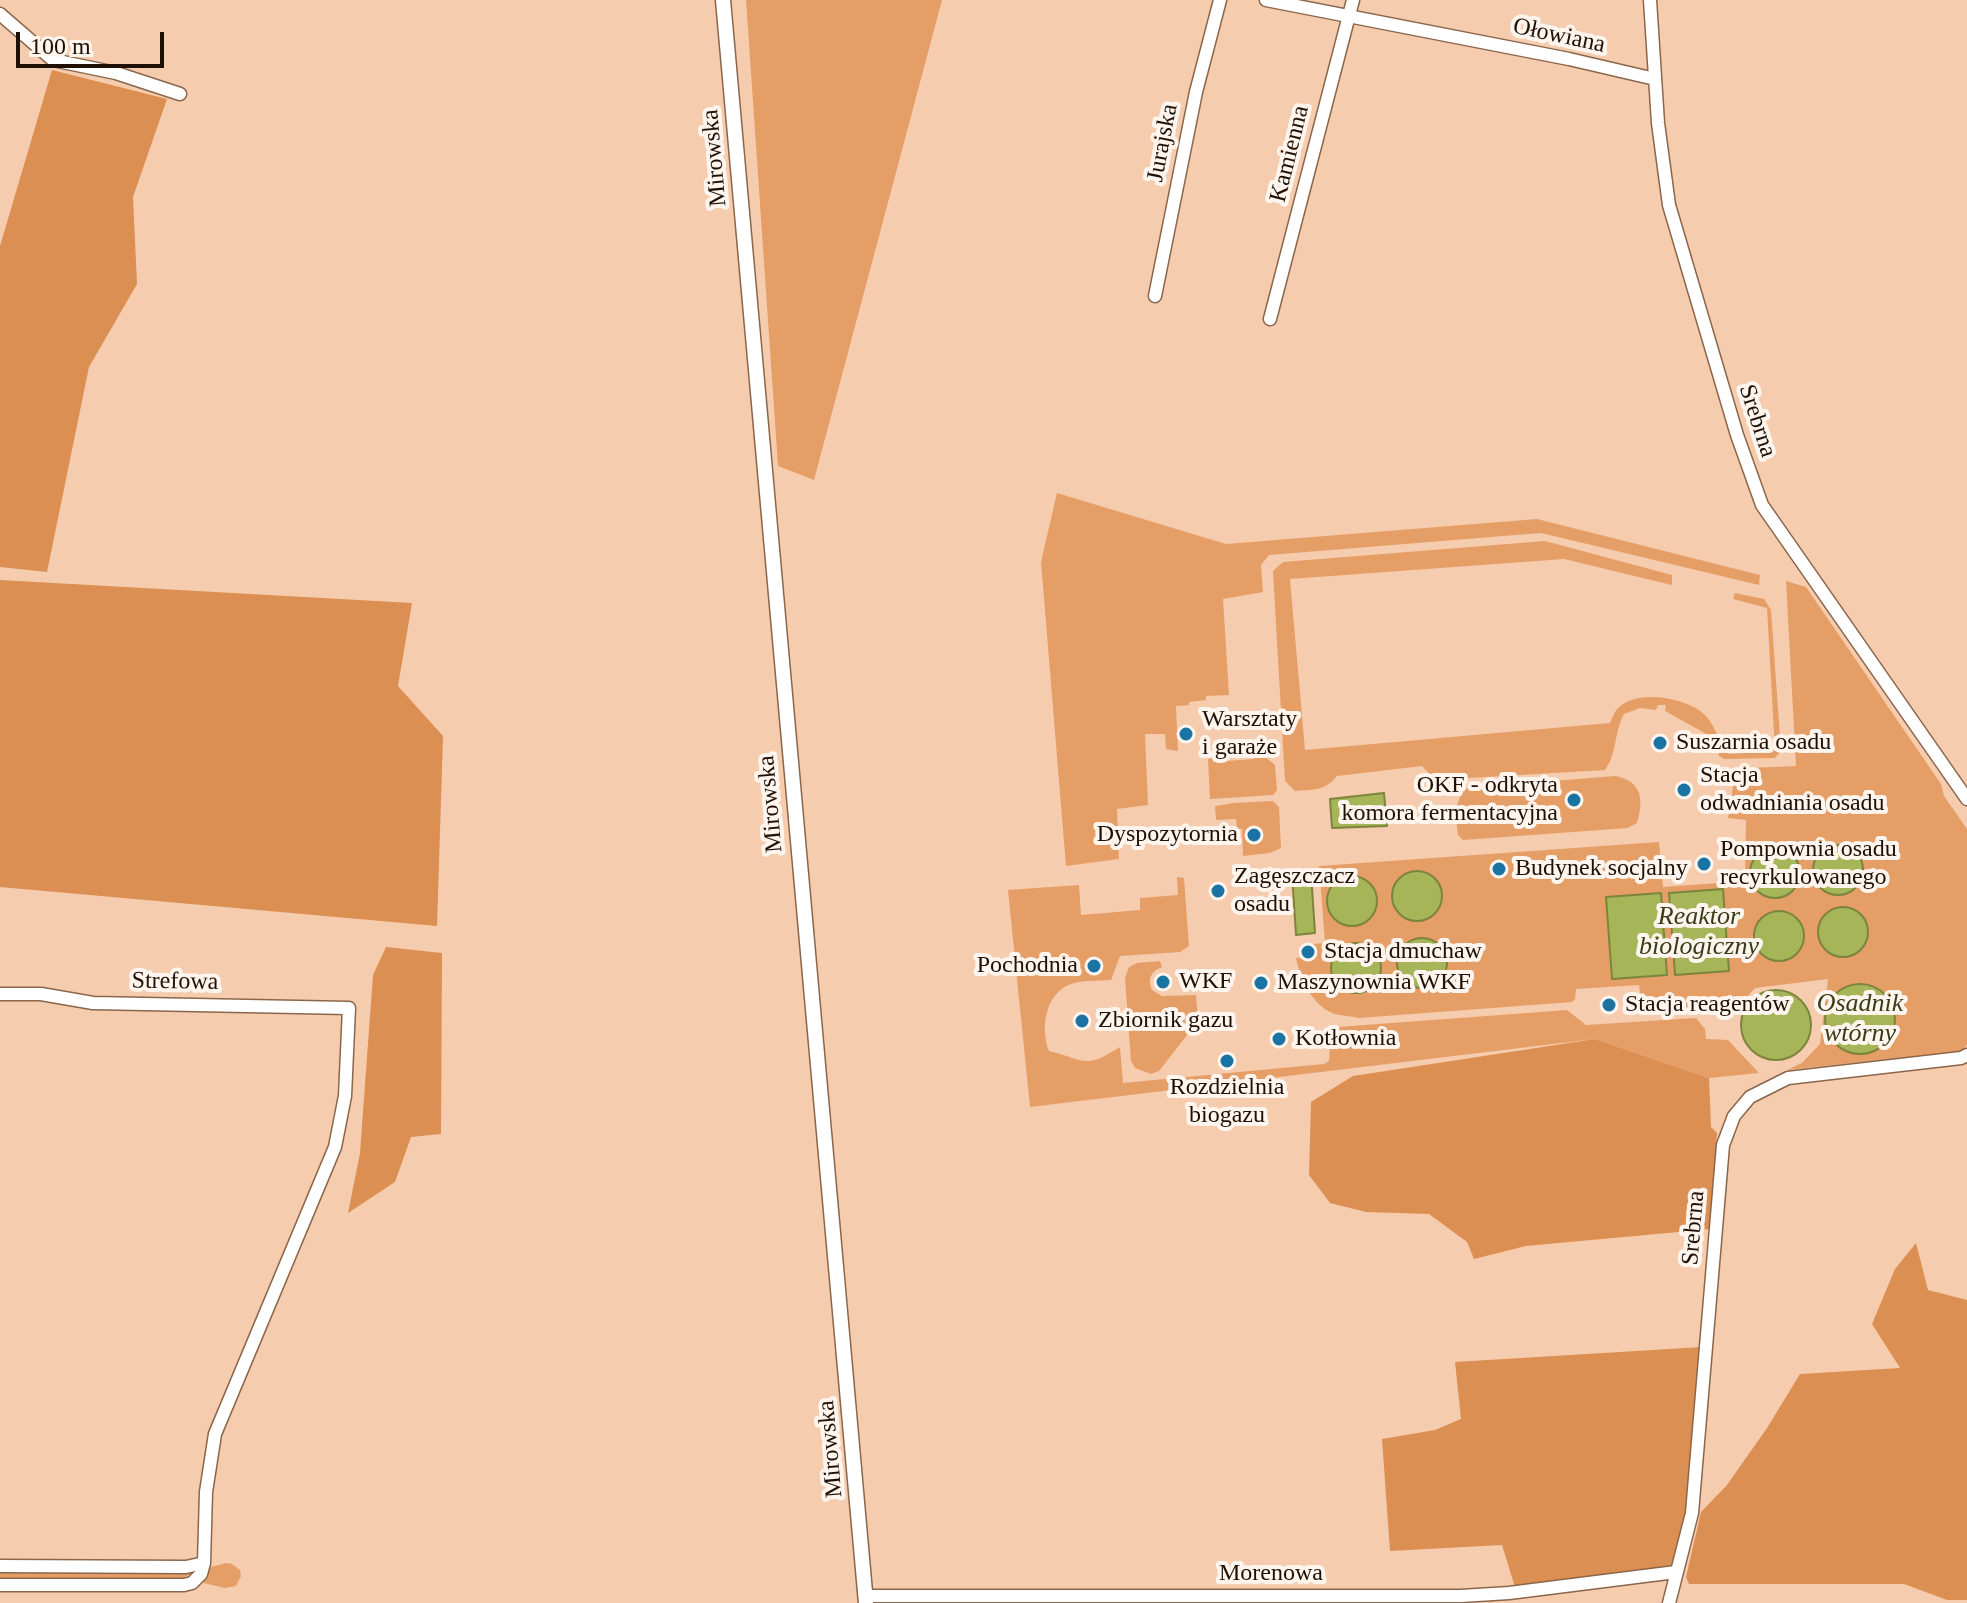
<!DOCTYPE html>
<html>
<head>
<meta charset="utf-8">
<style>
  body { margin:0 }
  #map { position:relative; width:1967px; height:1603px; overflow:hidden; background:#f6ccae; font-family:"Times New Roman",serif }
  canvas { display:block }
  .scale { position:absolute; left:16px; top:32px; width:148px; height:36px; box-sizing:border-box; border:4px solid #1e1005; border-top:0; padding-left:10px; font-size:24px; line-height:28px; white-space:nowrap; color:#1e1005; -webkit-text-stroke:6px #fef5ef; paint-order:stroke }
</style>
</head>
<body>
<div id="map">
<canvas width="1967" height="1603"></canvas>
<div class="scale">100 m</div>
</div>
<script>
const ctx = document.querySelector('canvas').getContext('2d');
ctx.lineJoin = 'round';
function fillPath(path, color) { ctx.fillStyle = color; ctx.fill(path, 'evenodd'); }
function stroke(path, color, width, dash) { ctx.strokeStyle = color; ctx.lineWidth = width; ctx.lineCap = dash ? 'butt' : 'round'; ctx.setLineDash(dash || []); ctx.stroke(path); }
function label(font, color, halo, rows, align = 'center') {
  ctx.font = font + ' "Times New Roman",serif'; ctx.lineWidth = 8; ctx.setLineDash([]); ctx.textBaseline = 'middle'; ctx.strokeStyle = halo; ctx.fillStyle = color; for (const [text, x, y, turn = 0] of rows) {
    ctx.save(); ctx.translate(x, y); ctx.rotate((+turn || 0) * Math.PI / 180); ctx.textAlign = isNaN(turn) ? turn : align; if (halo) ctx.strokeText(text, 0, 0); ctx.fillText(text, 0, 0); ctx.restore();
  }
}
fillPath(new Path2D(`
  M746,0H942L814,480L778,466Z
  M1057,493L1226,544L1537,519L1760,575L1759,585L1541,533L1269,555L1261,565L1263,592L1223,599L1229,695L1206,696V700L1189,702V705L1176,706L1178,751L1166,749L1165,734H1145L1148,805L1117,809L1119,859L1066,866L1041,562Z
  M1545,541L1672,575V585L1564,559L1290,579L1305,750L1610,723C1612,719 1613,715 1615,712C1631,687 1688,697 1706,716C1716,727 1719,743 1729,754L1775,751L1767,608L1733,599L1735,593L1764,599L1771,610L1781,751L1775,758L1724,759L1719,756L1717,740L1665,711L1666,705H1658L1656,710L1640,708L1624,714C1614,732 1617,754 1605,770L1435,780L1422,766L1337,776C1323,792 1315,789 1295,791L1285,781L1273,571L1283,562Z
  M1786,581L1806,587L1941,784L1944,796L1967,829V1044L1963,1051L1787,1070L1802,1063L1820,1044L1828,979L1755,988L1742,1003L1643,1013L1639,985L1576,989L1575,999L1572,1002L1359,1018C1351,1016 1340,1016 1332,1013C1311,1003 1300,979 1296,958L1313,956L1312,944L1325,943L1319,866L1659,842L1663,887L1732,882L1745,874L1746,820L1728,818L1735,774L1750,768L1796,766Z
  M1262,754L1275,765L1277,790L1273,795L1210,799L1208,759L1213,758V762L1254,759L1255,755Z
  M1615,776C1642,781 1644,799 1637,823L1628,828L1463,840L1458,835C1456,817 1453,802 1467,788Z
  M1273,801L1279,807L1281,848L1270,853L1243,856L1242,829H1237L1236,819L1216,820L1215,806L1234,803Z
  M1177,877L1184,878L1189,946L1180,952L1120,956L1111,980C1098,981 1083,980 1071,984C1045,993 1040,1029 1049,1051C1086,1060 1084,1070 1120,1047L1123,1083L1324,1064L1329,1061L1331,1029L1338,1027L1567,1010L1586,1025L1696,1018L1705,1029L1706,1039L1728,1040L1759,1073L1709,1078L1595,1039L1030,1107L1008,890L1079,885L1081,915L1140,910V898L1178,895Z
  M1160,961L1162,967C1151,971 1147,979 1152,990L1162,996L1196,995L1198,1021L1159,1071L1151,1074L1135,1068L1131,1061L1125,978L1129,967L1137,963Z
  M226,1563L232,1564L240,1570L241,1576L236,1586L225,1588L199,1582L211,1567Z
  M0,1572H196L180,1579H0Z`), '#e69e67');
fillPath(new Path2D(`
  M52,70L167,99L133,197L137,284L89,367L47,572L0,567V246Z
  M0,580L412,603L398,686L443,736L437,926L0,887Z
  M386,947L442,953L441,1134L411,1137L395,1182L348,1213L360,1153L373,975Z
  M1595,1039L1709,1078L1711,1127L1717,1133L1711,1229L1526,1246L1474,1259L1467,1242L1429,1214L1366,1212L1330,1203L1309,1175L1311,1102L1353,1076Z
  M1916,1243L1928,1290L1967,1300V1600H1947L1904,1584H1689L1686,1577L1701,1512L1727,1485L1767,1428L1800,1374L1900,1368L1872,1324L1895,1269Z
  M1702,1347L1687,1509L1672,1576L1517,1594L1502,1545L1390,1551L1382,1439L1435,1430L1461,1419L1455,1362Z`), '#dc8f52');
const water = new Path2D(`
  M1384,793L1387,826L1332,828L1330,799Z
  M1813 870a25 25 0 1 1 50 0a25 25 0 1 1-50 0Z
  M1750 873a25 25 0 1 1 50 0a25 25 0 1 1-50 0Z
  M1392 896a25 25 0 1 1 50 0a25 25 0 1 1-50 0Z
  M1311,873L1315,933L1296,935L1292,874Z
  M1327 901a25 25 0 1 1 50 0a25 25 0 1 1-50 0Z
  M1723,889L1729,971L1675,975L1669,893Z
  M1661,893L1667,975L1612,979L1606,897Z
  M1818 932a25 25 0 1 1 50 0a25 25 0 1 1-50 0Z
  M1754 936a25 25 0 1 1 50 0a25 25 0 1 1-50 0Z
  M1397 963a25 25 0 1 1 50 0a25 25 0 1 1-50 0Z
  M1331 968a25 25 0 1 1 50 0a25 25 0 1 1-50 0Z
  M1825 1019a35 35 0 1 1 70 0a35 35 0 1 1-70 0Z
  M1741 1025a35 35 0 1 1 70 0a35 35 0 1 1-70 0Z`);
fillPath(water, '#a5b557');
stroke(water, '#7c843e', 2);
const minor = new Path2D(`
  M1266,0L1569,59L1655,79
  M1650,0L1658,123L1669,205L1737,435L1762,505L1967,799
  M0,14L53,60L116,73L180,94
  M1155,296L1196,92L1220,0
  M1270,319L1353,0
  M0,994H41L93,1003L349,1008L345,1096L335,1147L215,1434L206,1492L204,1563L201,1574L192,1583L184,1585H0
  M0,1566L186,1567L204,1563
  M865,1596H1461L1509,1593L1676,1572
  M1669,1603L1692,1513L1723,1145L1734,1116L1750,1097L1788,1078L1961,1058L1967,1055`);
const tertiary = new Path2D(`
  M723,0L866,1603`);
stroke(minor, '#8b664a', 15);
stroke(tertiary, '#8b664a', 17);
stroke(minor, '#fff', 12);
stroke(tertiary, '#fff', 14);
for (const [x, y, r, color] of [
  [1186,734,8,"#1a74a3"],
  [1660,743,8,"#1a74a3"],
  [1684,790,8,"#1a74a3"],
  [1574,800,8,"#1a74a3"],
  [1254,835,8,"#1a74a3"],
  [1704,864,8,"#1a74a3"],
  [1499,869,8,"#1a74a3"],
  [1218,891,8,"#1a74a3"],
  [1308,952,8,"#1a74a3"],
  [1094,966,8,"#1a74a3"],
  [1163,982,8,"#1a74a3"],
  [1261,983,8,"#1a74a3"],
  [1609,1005,8,"#1a74a3"],
  [1082,1021,8,"#1a74a3"],
  [1279,1039,8,"#1a74a3"],
  [1227,1061,8,"#1a74a3"]
]) { const dot = new Path2D(); dot.arc(x, y, r, 0, 2 * Math.PI); ctx.fillStyle = color; ctx.fill(dot); stroke(dot, '#fef5ef', 3); }
label('24px', '#1e1005', '#fef5ef', [
  ["Ołowiana",1559,36,12],
  ["Jurajska",1163,143,-79],
  ["Kamienna",1290,154,-76],
  ["Mirowska",715,158,-95],
  ["Srebrna",1757,421,72],
  ["Mirowska",771,804,-95],
  ["Strefowa",175,982,1],
  ["Srebrna",1694,1228,-85],
  ["Mirowska",831,1449,-95],
  ["Morenowa",1271,1574]
]);
label('24px', '#1e1005', '#fef5ef', [
  ["Warsztaty",1202,720],
  ["i garaże",1202,748],
  ["Suszarnia osadu",1676,743],
  ["Stacja",1700,776],
  ["odwadniania osadu",1700,804],
  ["OKF - odkryta",1558,786,"right"],
  ["komora fermentacyjna",1558,814,"right"],
  ["Dyspozytornia",1238,835,"right"],
  ["Pompownia osadu",1720,850],
  ["recyrkulowanego",1720,878],
  ["Budynek socjalny",1515,869],
  ["Zagęszczacz",1234,877],
  ["osadu",1234,905],
  ["Stacja dmuchaw",1324,952],
  ["Pochodnia",1078,966,"right"],
  ["WKF",1179,982],
  ["Maszynownia WKF",1277,983],
  ["Stacja reagentów",1625,1005],
  ["Zbiornik gazu",1098,1021],
  ["Kotłownia",1295,1039],
  ["Rozdzielnia",1227,1088,"center"],
  ["biogazu",1227,1116,"center"]
], 'left');
label('italic 26px', '#373e17', '#fef5ef', [
  ["Reaktor",1699,917],
  ["biologiczny",1699,947],
  ["Osadnik",1860,1004],
  ["wtórny",1860,1034]
]);
</script>
</body>
</html>
